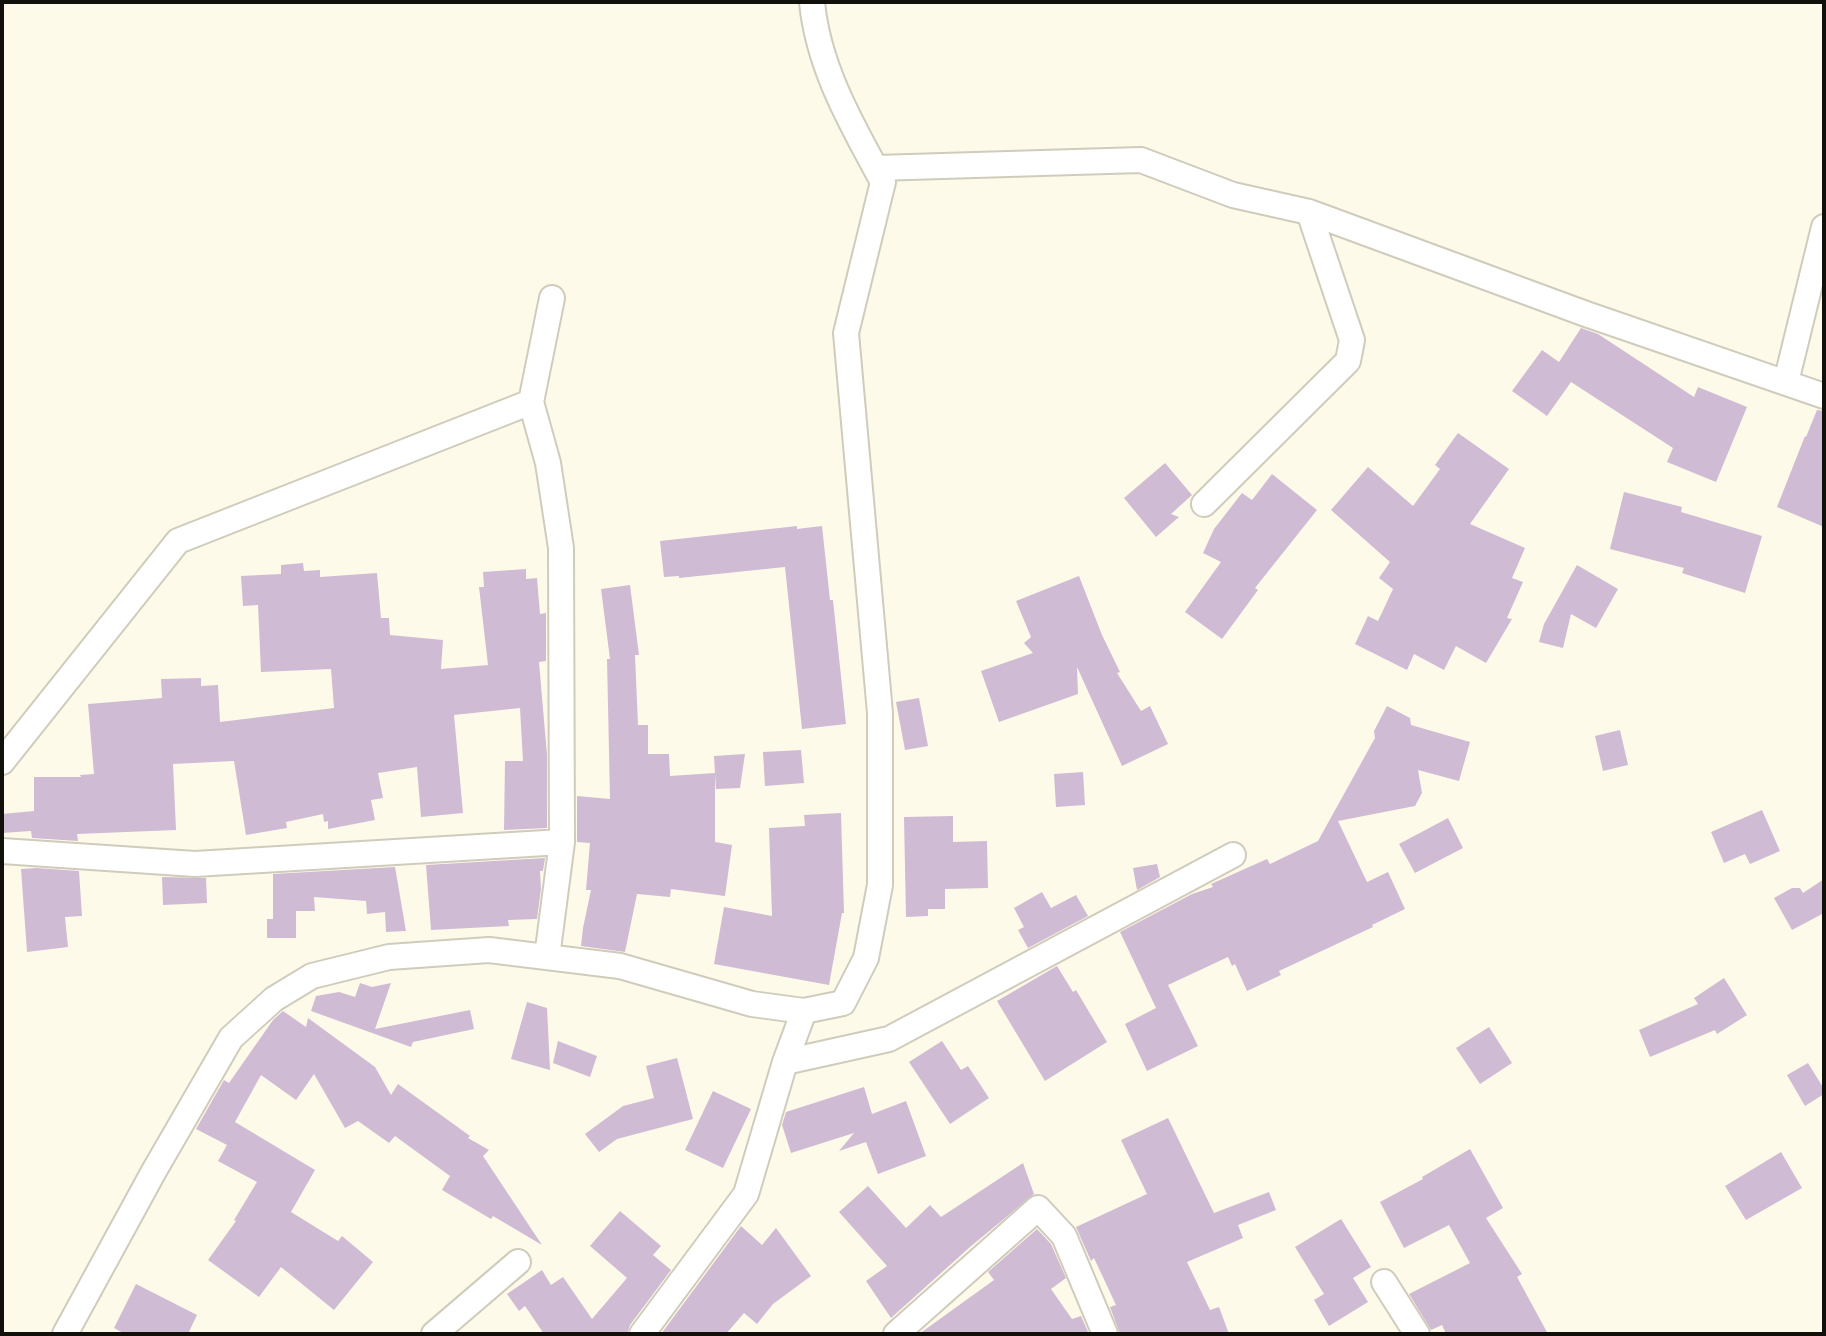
<!DOCTYPE html>
<html>
<head>
<meta charset="utf-8">
<style>
  body { margin:0 }
  #map { position:relative; width:1826px; height:1336px; overflow:hidden; background:#fefaea; font-family:"PT Sans",sans-serif }
  canvas { display:block }
  .frame { position:absolute; inset:0; border:4px solid #11100a; pointer-events:none }
</style>
</head>
<body>
<div id="map">
<canvas width="1826" height="1336"></canvas>
<div class="frame"></div>
</div>
<script>
const ctx = document.querySelector('canvas').getContext('2d');
ctx.lineJoin = 'round';
function fillPath(path, color) { ctx.fillStyle = color; ctx.fill(path, 'evenodd'); }
function stroke(path, color, width, dash) { ctx.strokeStyle = color; ctx.lineWidth = width; ctx.lineCap = dash ? 'butt' : 'round'; ctx.setLineDash(dash || []); ctx.stroke(path); }
fillPath(new Path2D(`
  M1581,328L1598,334L1694,397L1698,387L1747,407L1716,482L1667,462L1673,448L1571,382L1547,416L1512,391L1542,350L1559,362Z
  M1817,410L1824,411V527L1777,507L1805,436L1806,437Z
  M1458,433L1509,469L1470,524L1525,548L1512,578L1523,582L1507,618L1512,619L1486,663L1456,646L1444,670L1414,654L1407,670L1355,644L1368,616L1378,621L1393,589L1379,578L1390,562L1331,510L1368,467L1413,506L1440,469L1435,465Z
  M1165,463L1192,495L1171,514L1179,517L1156,537L1124,498Z
  M1272,474L1317,510L1255,588L1258,590L1222,639L1185,612L1221,562L1203,553L1214,529L1242,493L1252,500Z
  M1624,492L1682,507L1681,512L1762,536L1745,593L1682,573L1684,568L1610,549Z
  M797,526V529L822,526L830,600H833L846,724L802,729L785,567L679,578V576L664,577L660,541Z
  M303,563L304,571L320,570V577L377,573L381,618H389L390,635L443,640L441,669L488,665L479,587H484L483,572L526,569V579L537,578L540,614L546,613V661L539,662L547,755V828L504,830L505,761H523L520,708L454,715L463,813L421,817L417,767L378,773L383,798L371,800L375,820L328,829V821L324,822L323,814L286,822L287,828L246,835L234,761L173,764L176,830L77,834L78,841L32,838L31,831L2,833V814L34,811V777H81L80,775L94,774L88,704L162,698L161,679L201,678V686L218,685L220,722L334,708L331,669L261,672L258,605L243,606L241,576L281,574V565Z
  M1577,565L1618,589L1596,628L1571,614L1563,648L1539,642L1544,624Z
  M1079,576L1102,635L1120,672L1117,673L1141,711L1150,706L1168,744L1122,766L1077,667L1078,694L999,722L981,671L1033,653L1024,643L1031,637L1016,601Z
  M630,585L639,655H635L638,725H648V754H669L670,776L715,773L714,756L745,754L740,788L716,789L715,774V842L732,845L725,896L671,889L670,897L637,894L625,952L581,946L583,928L591,890H586L590,843L577,842V796L610,799L607,659H610L601,589Z
  M919,698L928,746L905,750L896,702Z
  M1387,706L1410,718L1411,725L1470,742L1459,781L1418,770L1422,793L1415,806L1338,821L1367,882L1388,872L1405,909L1372,925L1373,927L1279,971L1281,975L1247,991L1235,964L1232,966L1228,957L1168,985L1198,1046L1147,1071L1125,1024L1156,1008L1120,932L1192,894L1213,887L1211,884L1267,859L1270,864L1318,841L1375,738L1374,731Z
  M1620,730L1628,765L1603,771L1595,736Z
  M801,750L804,783L765,786L763,752Z
  M1083,772L1085,805L1056,807L1054,774Z
  M1762,810L1780,851L1750,864L1745,854L1724,863L1711,832Z
  M841,813L844,913H842L829,985L714,964L724,907L772,916L769,828L805,826L804,815Z
  M953,816V842L987,841L988,888L945,889V909H928V916L906,917L904,817Z
  M1448,818L1463,848L1415,873L1399,844Z
  M545,858L543,871H540L541,889L537,919L508,920L509,926L431,930L426,865Z
  M1157,864L1160,877L1137,890L1133,868Z
  M395,867L406,931L386,932L385,912L367,914L366,901L314,897L315,911H296V938H267V919H273V874Z
  M36,868L79,871L82,916L65,917L68,947L27,952L21,869Z
  M162,877L206,878L207,903L163,905Z
  M1824,879V913L1792,930L1774,898L1792,888H1800L1803,893Z
  M1042,892L1051,908L1076,895L1088,916L1028,948L1018,930L1024,927L1014,908Z
  M1057,966L1073,992L1076,990L1107,1042L1045,1081L997,1001Z
  M1724,978L1747,1015L1717,1034L1715,1030L1650,1057L1639,1030L1698,1004L1694,998Z
  M360,983L372,987L391,983L375,1029L470,1010L474,1029L413,1042L411,1047L311,1011L316,996L339,992L355,997Z
  M527,1002L547,1008L550,1070L511,1059Z
  M283,1011L306,1027L308,1018L375,1067L391,1095L398,1084L470,1136L468,1138L489,1150L483,1156L542,1245L493,1216L491,1219L442,1190L450,1176L395,1136L389,1143L358,1121L345,1128L314,1074L296,1100L261,1075L235,1122L315,1170L291,1212L338,1241L342,1236L373,1262L334,1310L281,1267L259,1297L208,1260L236,1221L234,1220L257,1182L218,1161L227,1145L196,1129L224,1080L229,1083L273,1020Z
  M1489,1027L1512,1063L1480,1084L1456,1048Z
  M558,1041L597,1056L590,1077L553,1063Z
  M942,1041L961,1070L968,1066L989,1098L950,1124L909,1062Z
  M677,1058L693,1119L617,1139L599,1152L585,1134L623,1106L654,1098L646,1066Z
  M1808,1063L1824,1089V1094L1805,1106L1787,1075Z
  M864,1087L872,1114L906,1101L926,1156L878,1174L866,1142L839,1151L854,1133L791,1153L782,1125L786,1112Z
  M713,1091L751,1109L723,1168L685,1150Z
  M1168,1118L1214,1213L1269,1192L1276,1210L1238,1225L1243,1238L1187,1262L1210,1310L1219,1307L1229,1334H1120L1110,1307L1116,1305L1094,1258L1091,1261L1076,1227L1147,1194L1121,1140Z
  M1470,1149L1503,1208L1486,1218L1522,1274L1517,1277L1548,1334H1446L1442,1325L1431,1330L1409,1294L1470,1263L1449,1225L1404,1248L1380,1202L1423,1179L1422,1177Z
  M1781,1152L1802,1188L1746,1220L1725,1186Z
  M1023,1163L1034,1194L970,1247L891,1318L866,1281L887,1266L839,1212L868,1186L906,1228L930,1205L941,1217Z
  M620,1211L661,1246L653,1255L671,1270L630,1325L627,1334H544L525,1306L519,1311L507,1294L542,1270L551,1285L563,1277L592,1319L627,1278L590,1246Z
  M1341,1219L1371,1267L1353,1278L1368,1302L1329,1326L1314,1300L1324,1294L1295,1247Z
  M741,1226L762,1245L776,1228L811,1276L773,1304L757,1324L744,1313L726,1334H661Z
  M1037,1229L1051,1244L1066,1278L1051,1289L1072,1319L1081,1316L1089,1334H919L994,1280L988,1272Z
  M136,1284L197,1315L188,1334H125L114,1328Z`), '#d0bbd4');
const minor = new Path2D(`
  M876,168L1141,160L1233,195L1309,212L1586,314L1824,396
  M1786,382L1824,227
  M1204,504L1348,361L1352,340L1309,212
  M2,762L178,541L531,402
  M2,851L195,864L562,842
  M547,957L562,842L561,548L548,463L531,402L552,298
  M785,1062L889,1039L1233,855
  M1384,1282L1417,1334
  M65,1334L154,1171L231,1038L274,999L312,976L389,957L489,950L620,966L752,1004L804,1011L843,1003L866,958L880,885V713L846,333L883,182C852,125 818,67 812,2
  M434,1334L518,1262
  M642,1334L746,1194L785,1062L804,1011
  M896,1334L1038,1208L1064,1236L1105,1334`);
stroke(minor, '#d0ccbc', 28);
stroke(minor, '#fff', 24);
</script>
</body>
</html>
